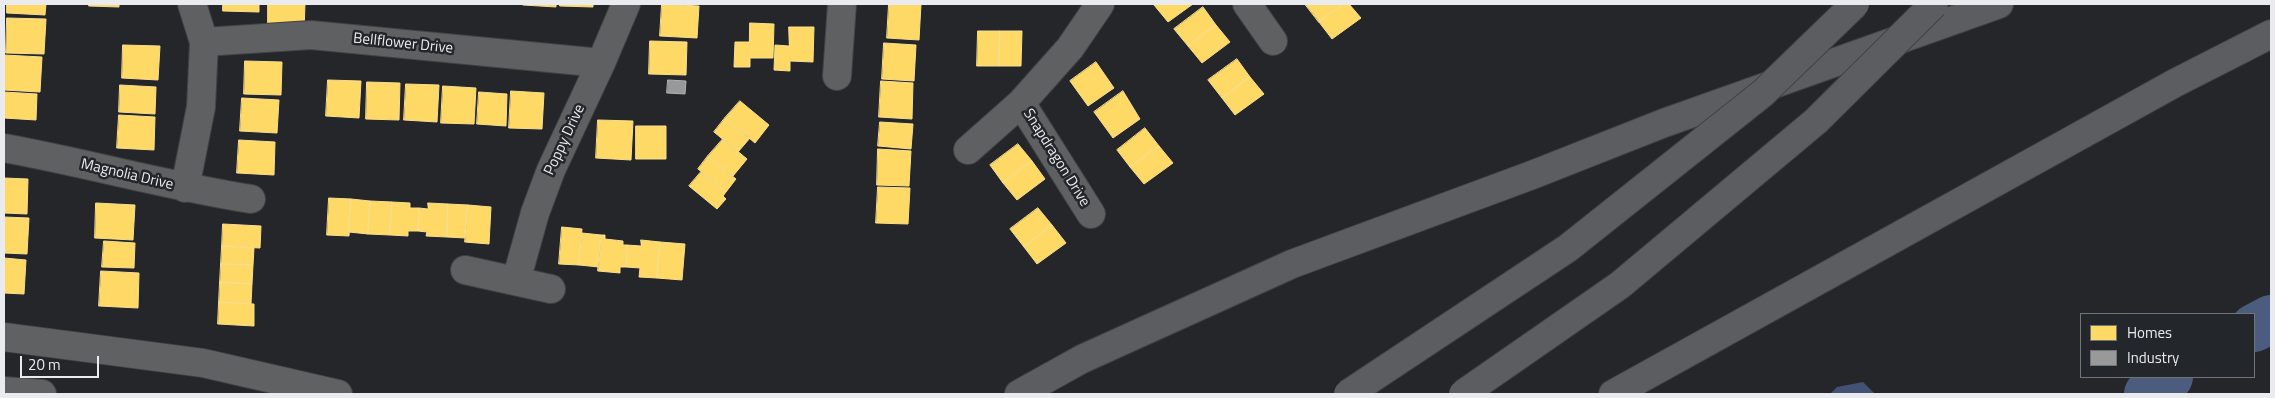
<!DOCTYPE html>
<html>
<head>
<meta charset="utf-8">
<style>
  body { margin:0 }
  #map { position:relative; width:2275px; height:398px; overflow:hidden; background:#242629; font-family:"Titillium Web",sans-serif }
  canvas { display:block }
  .frame { position:absolute; inset:0; border:5px solid #e9ebee; pointer-events:none }
  .legend { position:absolute; left:2080px; top:313px; width:175px; height:65px; box-sizing:border-box; background:#23262a; border:1px solid #727578; margin:0; padding:6px 9px; list-style:none; font-size:15px; color:#e9ebee }
  .legend li { display:flex; align-items:center; gap:10px; height:25px }
  .legend b { width:25px; border:1px solid #727578 }
  .scale { position:absolute; left:20px; top:356px; width:79px; height:22px; box-sizing:border-box; border:2px solid #e9ebee; border-top:0; padding-left:6px; font-size:15px; line-height:18px; white-space:nowrap; color:#e9ebee; -webkit-text-stroke:4px #23262a; paint-order:stroke }
</style>
</head>
<body>
<div id="map">
<canvas width="2275" height="398"></canvas>
<div class="frame"></div>
<ul class="legend">
<li><b style="height:14px;background:#ffd966"></b>Homes</li>
<li><b style="height:14px;background:#999"></b>Industry</li>
</ul>
<div class="scale">20 m</div>
</div>
<script>
const ctx = document.querySelector('canvas').getContext('2d');
ctx.lineJoin = 'round';
function fillPath(path, color) { ctx.fillStyle = color; ctx.fill(path, 'evenodd'); }
function stroke(path, color, width, dash) { ctx.strokeStyle = color; ctx.lineWidth = width; ctx.lineCap = dash ? 'butt' : 'round'; ctx.setLineDash(dash || []); ctx.stroke(path); }
function label(font, color, halo, rows, align = 'center') {
  ctx.font = font + ' "Titillium Web",sans-serif'; ctx.lineWidth = 5; ctx.setLineDash([]); ctx.textBaseline = 'middle'; ctx.strokeStyle = halo; ctx.fillStyle = color; for (const [text, x, y, turn = 0] of rows) {
    ctx.save(); ctx.translate(x, y); ctx.rotate((+turn || 0) * Math.PI / 180); ctx.textAlign = isNaN(turn) ? turn : align; if (halo) ctx.strokeText(text, 0, 0); ctx.fillText(text, 0, 0); ctx.restore();
  }
}
fillPath(new Path2D(`
  M1863,382L1875,394H1830L1837,387Z`), '#435273');
const homes = new Path2D(`
  M7,4H46L45,15L7,13Z
  M89,4H119V7L89,6Z
  M223,4H259V12L223,11Z
  M268,4H305L304,31H268Z
  M523,4H556V7L523,5Z
  M560,4H593V7L560,6Z
  M662,4L699,6L697,38L660,36Z
  M889,4H921L919,40L887,38Z
  M1156,4H1193L1168,22L1154,5Z
  M1305,4H1343L1319,22Z
  M1343,4H1349L1361,18L1332,39L1319,22Z
  M1203,7L1216,25L1188,46L1174,29Z
  M7,18L46,19L44,54L6,53Z
  M750,23L774,24L773,58H750V67H734L735,42H749Z
  M1216,25L1230,42L1202,63L1188,46Z
  M789,27H814L813,62L790,61V71L774,70L775,45L789,46Z
  M978,31H1000L999,66H977Z
  M1000,31H1022L1021,66H999Z
  M650,41L687,42L686,75L649,74Z
  M884,43L916,45L914,81L882,79Z
  M123,45L160,46L158,80L122,78Z
  M4,55L42,57L40,92L4,90Z
  M1237,59L1250,77L1222,98L1208,80Z
  M245,61L282,62L281,95L244,94Z
  M1096,62L1114,88L1088,106L1070,81Z
  M1250,77L1264,94L1235,115L1222,98Z
  M328,80L361,81L359,118L326,116Z
  M881,81L913,83L912,119L879,117Z
  M367,82L400,83L399,120L366,119Z
  M406,84L439,85L437,122L404,120Z
  M120,85L156,87L155,114L119,112Z
  M443,86L476,88L474,124L441,123Z
  M511,91L544,93L542,129L509,128Z
  M1123,91L1140,119L1113,138L1094,112Z
  M4,92L37,94L36,120L4,118Z
  M479,92L507,94L506,126L477,124Z
  M242,98L279,100L277,133L240,131Z
  M740,101L769,125L755,143L725,118Z
  M119,115L155,117L154,150L117,148Z
  M725,118L750,138L738,152L714,132Z
  M598,120L633,121L631,160L596,158Z
  M880,122L913,124L911,149L878,146Z
  M636,126H666V159H636Z
  M1145,128L1159,146L1130,167L1117,150Z
  M723,139L747,159L733,176L708,156Z
  M239,140L275,142L274,175L237,173Z
  M1018,144L1032,161L1003,183L990,165Z
  M1159,146L1173,163L1144,184L1130,167Z
  M878,149L911,151L909,186L877,185Z
  M708,156L736,179L726,192L698,169Z
  M1032,161L1045,179L1017,200L1003,183Z
  M701,172L726,192L723,196L726,199L717,209L689,186Z
  M4,178L28,179L27,214L4,213Z
  M878,187L910,188L908,224L876,223Z
  M329,198L351,199L349,236L327,235Z
  M351,199L370,201L368,234L349,232Z
  M370,201L392,202L390,235L368,234Z
  M392,202L410,203V208H419L418,231H408V236L390,235Z
  M96,203L135,205L133,240L95,238Z
  M428,203L448,204L447,237L426,236L427,232L418,231L419,208L428,209Z
  M448,204L468,205L465,238L447,237Z
  M468,205L491,207L489,244L465,242Z
  M1038,208L1052,225L1024,247L1010,229Z
  M4,217L29,218L27,254L4,253Z
  M223,224L261,226L260,248L222,246Z
  M1052,225L1066,243L1037,264L1024,247Z
  M562,227L582,229L579,265L559,264Z
  M582,233L601,235L599,267L579,265Z
  M601,235H605V239L623,241V245H627L626,267H620V273L598,271Z
  M641,240L660,242L657,278L639,277L640,268L626,267L627,245L641,246Z
  M104,241L135,243L134,268L102,267Z
  M660,242L685,244L682,280L657,278Z
  M222,246L254,248L253,265L221,264Z
  M4,258L26,260L24,294L4,293Z
  M221,264L253,265L252,284L220,282Z
  M101,271L139,273L138,308L99,306Z
  M220,282L252,284L251,304L219,302Z
  M219,302L254,304V326L218,324Z`);
fillPath(homes, '#ffd966');
stroke(homes, '#f8de8f', 1);
const industry = new Path2D(`
  M668,80L686,81L685,94L667,93Z`);
fillPath(industry, '#999');
stroke(industry, '#b1b2b2', 1);
stroke(new Path2D(`
  M2254,328L2271,319
  M2148,394L2169,377`), '#4b5c7f', 48);
const minor = new Path2D(`
  M1247,4L1273,41
  M204,42L311,35L601,63
  M837,76L842,4
  M1021,103L1091,214
  M4,148C87,163 168,186 251,199
  M968,150L1021,103L1070,48L1100,4
  M185,188L201,107L204,42L192,4
  M465,270L551,289
  M516,281L535,213L551,170L601,63L626,4`);
const major = new Path2D(`
  M4,337L203,363L338,394
  M4,391L42,394`);
const highway = new Path2D(`
  M1019,394L1082,359L1292,264L1532,175L1664,123L1999,4
  M1613,394L2175,83L2271,34`);
stroke(minor, '#404244', 30);
stroke(major, '#404244', 30);
stroke(highway, '#404244', 30);
stroke(minor, '#5f6061', 28);
stroke(major, '#606162', 28);
stroke(highway, '#5c5d60', 28);
const highwayBridge = new Path2D(`
  M1348,394L1568,248L1763,93L1855,4
  M1463,394L1620,285L1816,121L1934,4`);
stroke(highwayBridge, '#404244', 30, []);
stroke(highwayBridge, '#5c5d60', 28);
label('15px', '#e9ebee', '#23262a', [
  ["Bellflower Drive",403,44,6],
  ["Poppy Drive",565,140,-65],
  ["Snapdragon Drive",1056,158,58],
  ["Magnolia Drive",127,175,13]
]);
</script>
</body>
</html>
